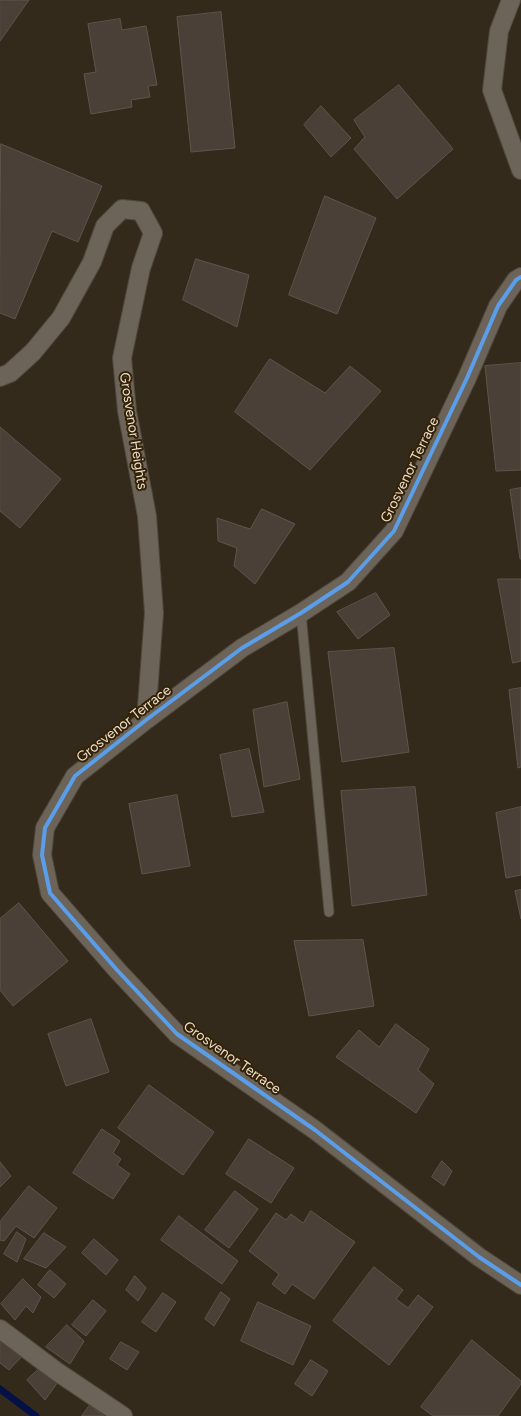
<!DOCTYPE html>
<html>
<head>
<meta charset="utf-8">
<style>
  body { margin:0 }
  canvas { display:block; background:#342a1c }
</style>
</head>
<body>
<canvas width="521" height="1416"></canvas>
<script>
const ctx = document.querySelector('canvas').getContext('2d');
ctx.lineJoin = 'round';
function stroke(path, color, width, dash) { ctx.strokeStyle = color; ctx.lineWidth = width; ctx.lineCap = dash ? 'butt' : 'round'; ctx.setLineDash(dash || []); ctx.stroke(path); }
function fillPath(path, color) { ctx.fillStyle = color; ctx.fill(path, 'evenodd'); }
function label(font, color, halo, rows, align = 'center') {
  ctx.font = font + ' Figtree,sans-serif'; ctx.lineWidth = 4; ctx.setLineDash([]); ctx.textBaseline = 'middle'; ctx.strokeStyle = halo; ctx.fillStyle = color; for (const [text, x, y, turn = 0] of rows) {
    ctx.save(); ctx.translate(x, y); ctx.rotate((+turn || 0) * Math.PI / 180); ctx.textAlign = isNaN(turn) ? turn : align; if (halo) ctx.strokeText(text, 0, 0); ctx.fillText(text, 0, 0); ctx.restore();
  }
}
stroke(new Path2D(`
  M0,1389L36,1416`), '#051144', 7);
const building = new Path2D(`
  M0,0H29L0,41Z
  M221,12L235,148L191,152L177,17Z
  M120,19L122,30L146,26L157,85L148,86L150,97L131,100L132,107L91,114L84,74L96,72L88,24Z
  M399,85L453,149L397,199L354,149L365,137L354,120Z
  M321,106L351,138L331,157L304,125Z
  M1,144L102,186L78,242L52,231L15,319L0,313Z
  M325,196L376,218L337,314L289,295Z
  M196,259L249,275L237,327L183,300Z
  M270,359L325,393L350,366L381,391L310,470L235,412Z
  M521,363V470L496,471L485,366Z
  M0,427L61,479L20,528L0,511Z
  M521,488V559H520L510,490Z
  M262,509L295,524L255,584L234,566L237,548L218,541L217,518L250,529Z
  M498,579H521V661L513,663Z
  M376,593L390,615L358,639L337,612Z
  M394,648L409,752L342,762L328,652Z
  M521,688V767L518,768L509,690Z
  M287,702L300,779L264,787L253,710Z
  M249,749L264,812L232,817L220,755Z
  M415,787L427,895L352,906L341,791Z
  M177,795L190,866L142,874L129,804Z
  M521,807V875L506,878L496,813Z
  M521,890V919L515,891Z
  M19,903L68,961L13,1006L0,990V919Z
  M363,940L374,1006L309,1016L294,941Z
  M91,1019L109,1072L66,1086L48,1034Z
  M396,1024L429,1049L418,1070L434,1084L416,1113L336,1057L359,1030L379,1047Z
  M149,1085L214,1132L183,1175L118,1128Z
  M102,1129L120,1141L113,1153L121,1159L117,1165L130,1174L113,1199L73,1173Z
  M249,1139L294,1168L271,1203L226,1174Z
  M442,1161L452,1171L444,1186L432,1177Z
  M0,1162L11,1176L0,1187Z
  M29,1186L57,1208L34,1238L16,1226L4,1241L0,1240V1222Z
  M235,1191L258,1209L229,1248L205,1230Z
  M311,1211L355,1242L314,1299L292,1284L285,1294L272,1284L279,1274L249,1251L276,1213L286,1220L291,1214L303,1223Z
  M179,1216L238,1261L222,1284L161,1240Z
  M17,1232L26,1239L17,1262L4,1254Z
  M44,1233L66,1247L46,1268L24,1259Z
  M94,1239L118,1260L106,1275L82,1253Z
  M374,1267L403,1290L396,1299L408,1308L418,1295L433,1307L389,1365L333,1321Z
  M50,1270L66,1284L54,1298L38,1285Z
  M135,1276L146,1288L138,1301L126,1290Z
  M23,1279L41,1297L33,1313L26,1306L15,1320L1,1304Z
  M221,1292L230,1299L214,1326L205,1319Z
  M163,1293L176,1302L156,1332L142,1322Z
  M93,1300L106,1311L86,1336L72,1325Z
  M258,1302L311,1326L293,1365L241,1341Z
  M67,1325L84,1341L70,1364L46,1347Z
  M0,1337L23,1355L9,1370L0,1363Z
  M472,1340L521,1381V1384L498,1416H433L421,1407Z
  M121,1342L139,1352L127,1370L110,1359Z
  M311,1360L328,1371L312,1396L295,1384Z
  M39,1369L58,1382L45,1400L27,1380Z
  M90,1405L104,1416H82Z`);
fillPath(building, '#4a4037');
stroke(building, '#5e544a', 1);
const service = new Path2D(`
  M301,613L329,912`);
const minor = new Path2D(`
  M511,0L499,31L492,90L521,170
  M521,277L516,280L498,306L467,378L394,531L348,582L301,613L242,648L146,720L75,776L45,828L42,855L50,893L117,970L177,1034L315,1130L479,1257L521,1285
  M0,377L10,373L33,352L61,318L92,262L105,226L122,209L141,211L153,233L141,268L122,358L127,411L147,516L154,613L146,720
  M0,1329L56,1371L123,1416`);
stroke(service, '#51483d', 11);
stroke(minor, '#51483d', 20);
stroke(service, '#6c6458', 9);
stroke(minor, '#6c6458', 18);
stroke(new Path2D(`
  M521,277L516,280L498,306L467,378L394,531L348,582L301,613L242,648L146,720L75,776L45,828L42,855L50,893L117,970L177,1034L315,1130L479,1257L521,1285`), '#5a9eea', 4);
label('14px', '#ebdfd0', '#342206', [
  ["Grosvenor Heights",133,431,81],
  ["Grosvenor Terrace",410,470,-64],
  ["Grosvenor Terrace",124,724,-38],
  ["Grosvenor Terrace",232,1058,35]
]);
</script>
</body>
</html>
